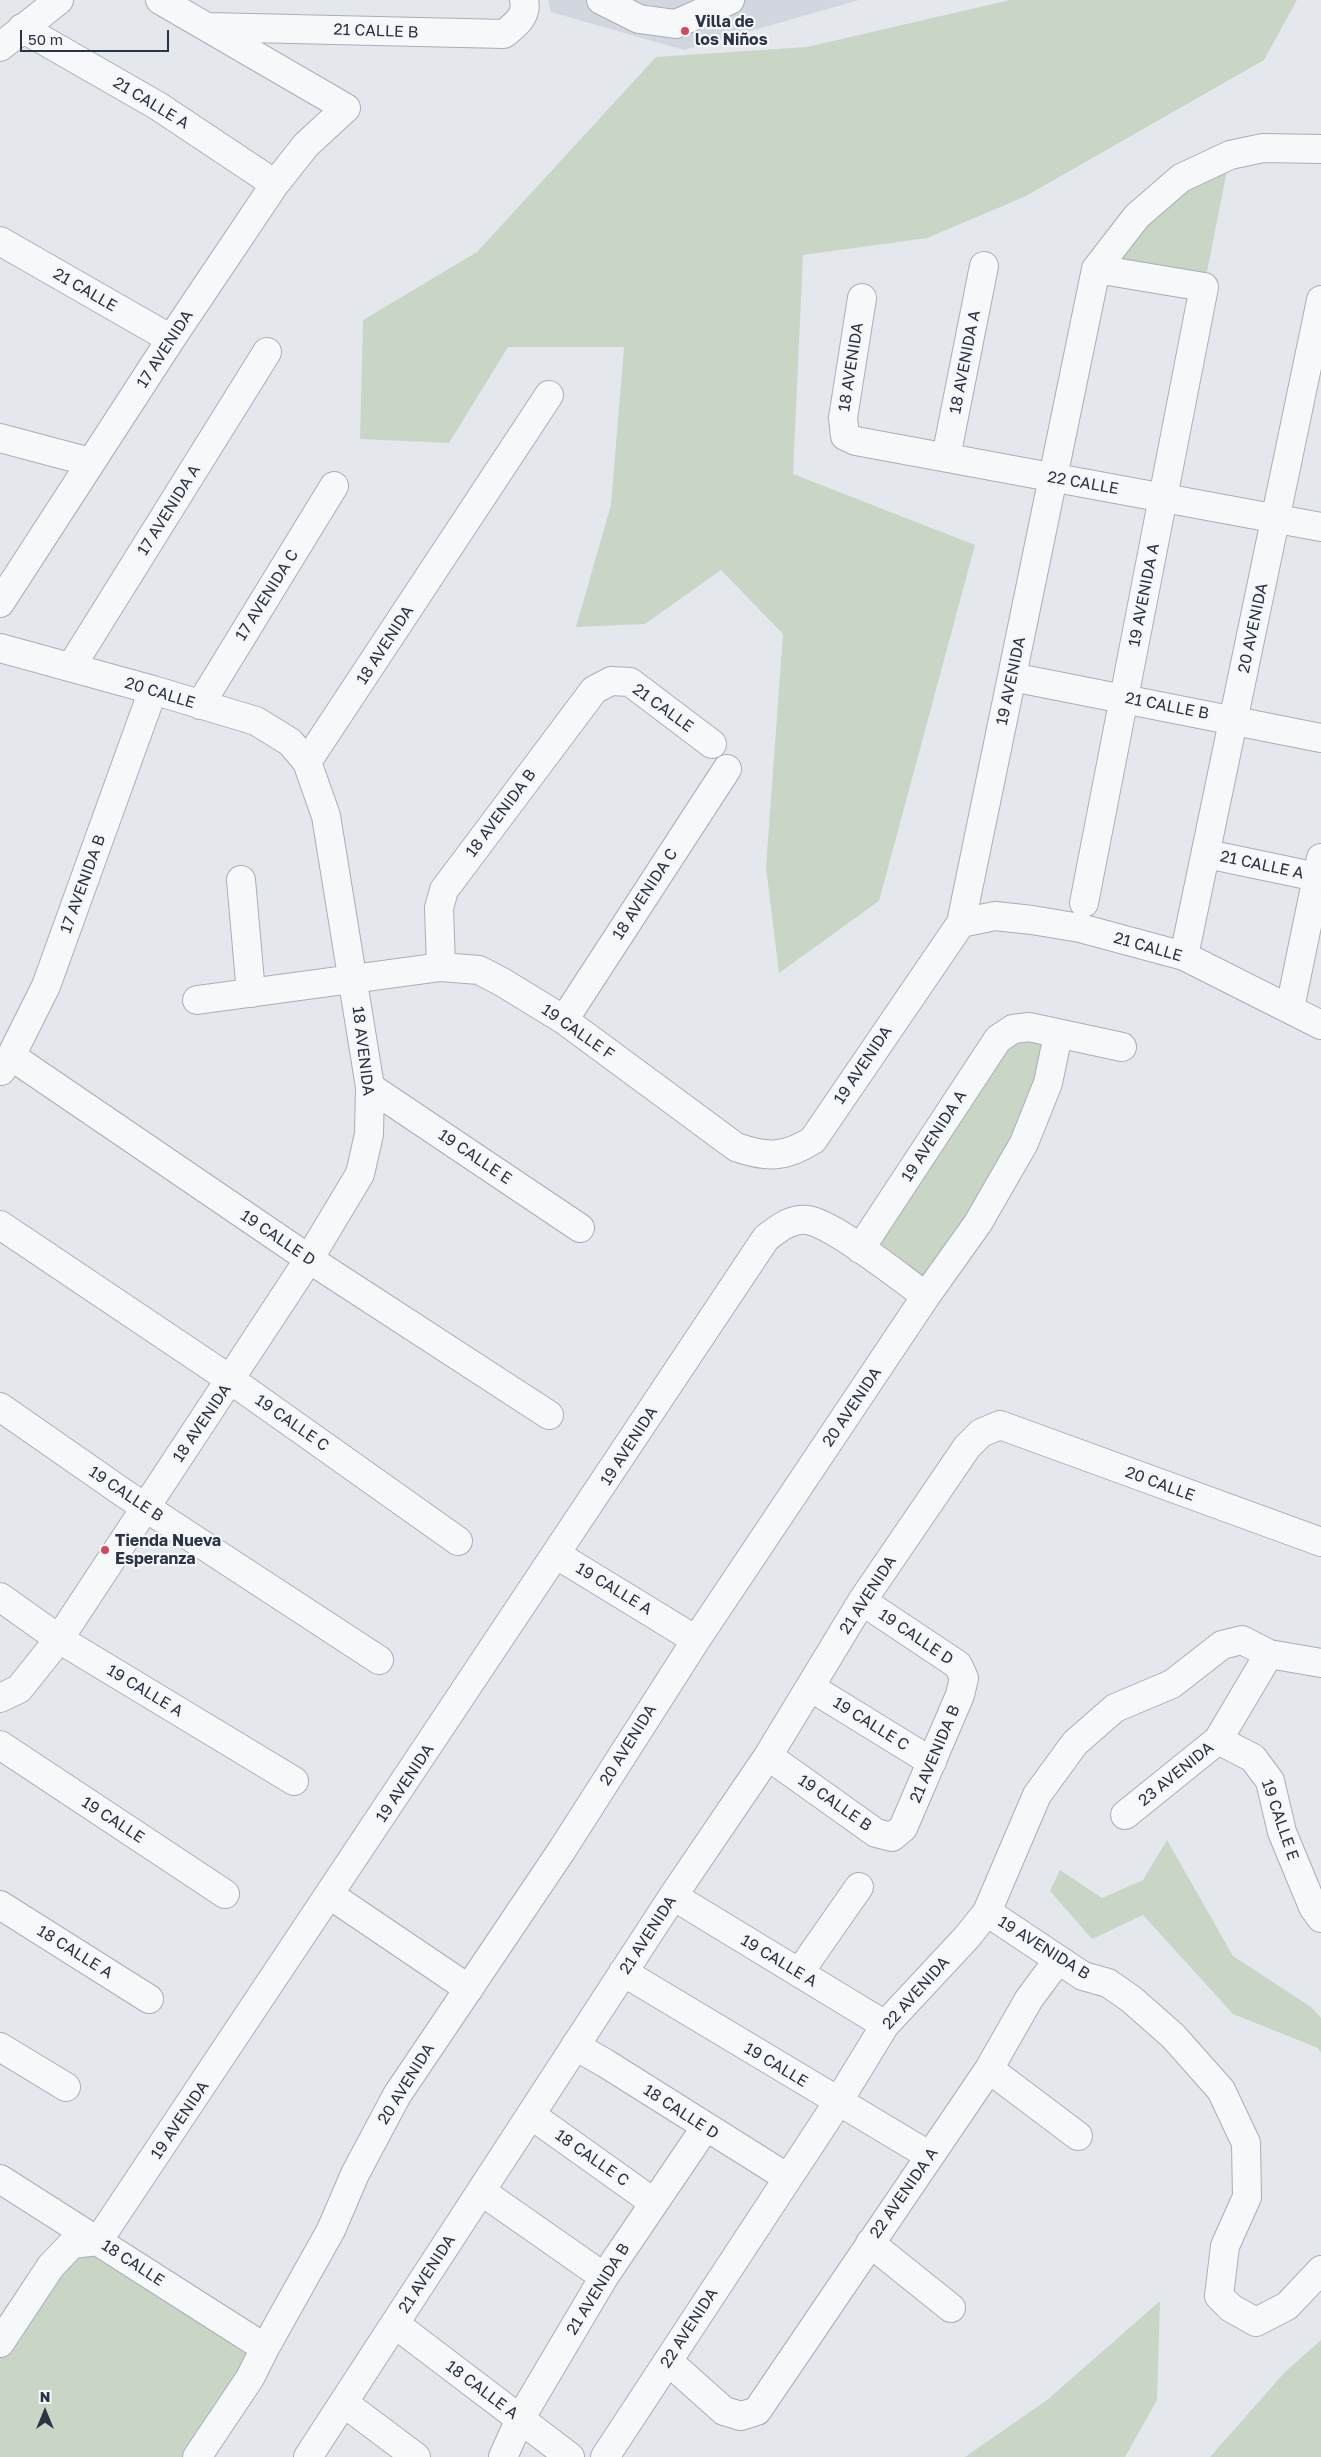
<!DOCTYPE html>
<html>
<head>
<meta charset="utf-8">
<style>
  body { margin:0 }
  #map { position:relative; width:1321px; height:2457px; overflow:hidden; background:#e4e7ec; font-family:"Golos Text",sans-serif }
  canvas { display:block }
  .north { position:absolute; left:20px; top:2387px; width:50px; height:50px; -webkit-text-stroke:4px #f4f6f9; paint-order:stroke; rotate:0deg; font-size:14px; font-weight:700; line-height:20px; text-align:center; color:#2b3445 }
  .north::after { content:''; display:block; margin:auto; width:18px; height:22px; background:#2b3445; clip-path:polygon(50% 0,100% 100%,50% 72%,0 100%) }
  .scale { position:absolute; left:20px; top:30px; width:149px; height:22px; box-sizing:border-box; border:2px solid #2b3445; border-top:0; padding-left:6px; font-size:15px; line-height:18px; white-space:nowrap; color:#2b3445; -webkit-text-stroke:4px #f4f6f9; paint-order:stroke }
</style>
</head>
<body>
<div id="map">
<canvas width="1321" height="2457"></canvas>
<div class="north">N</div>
<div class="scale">50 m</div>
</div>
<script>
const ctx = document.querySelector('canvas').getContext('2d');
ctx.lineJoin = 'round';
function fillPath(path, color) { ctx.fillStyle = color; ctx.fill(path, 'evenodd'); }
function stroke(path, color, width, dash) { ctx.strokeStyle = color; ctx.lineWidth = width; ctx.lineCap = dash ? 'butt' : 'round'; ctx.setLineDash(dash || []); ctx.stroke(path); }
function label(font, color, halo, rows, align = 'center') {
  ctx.font = font + ' "Golos Text",sans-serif'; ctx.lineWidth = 4.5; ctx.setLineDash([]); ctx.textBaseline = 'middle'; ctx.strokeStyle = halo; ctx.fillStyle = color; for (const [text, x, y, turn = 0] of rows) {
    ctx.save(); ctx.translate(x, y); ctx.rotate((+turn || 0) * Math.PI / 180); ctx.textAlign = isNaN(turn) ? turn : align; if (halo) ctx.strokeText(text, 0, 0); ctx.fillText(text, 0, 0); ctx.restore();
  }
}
fillPath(new Path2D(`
  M548,0H859L684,50L551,12Z`), '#d2d6de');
fillPath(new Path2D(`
  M1010,0H1297L1264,60L1024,197L927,238L803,255L793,474L975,545L879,901L779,973L766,867L783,634L721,570L645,624L576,627L611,505L624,347H508L449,443L360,439L363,320L477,252L656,57L807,47Z
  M1230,155L1204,287L1096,269L1137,216Z
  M1058,1035L1048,1083L926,1296L860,1249L998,1039Z
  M1167,1840L1233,1956L1311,2007L1321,2018V2053L1318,2048L1233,2014L1143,1915L1092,1939L1050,1891L1060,1870L1102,1898L1143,1880Z
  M98,2241L265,2348L197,2457H0V2343L51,2266Z
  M1160,2301L1157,2400L1125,2457H965L1047,2400Z
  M1321,2340V2457H1210L1284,2373Z`), '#c9d6c5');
const minor = new Path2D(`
  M601,0L639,19L676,24L730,0
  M208,27L504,34C515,25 528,16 524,0
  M22,28L158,106L275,184
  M0,47L59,0
  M0,241L171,339
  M862,298L843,418L845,436L856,441L1321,527
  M0,438L90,462
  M946,457L984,266
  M0,603L171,339L275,184L306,145L346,108L160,0
  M0,648L153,690L256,721L290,742L307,762L326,816L370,1087L369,1134L360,1174L309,1259L59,1639L19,1689L0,1698
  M71,667L267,352
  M1012,677L1321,738
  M200,705L334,486
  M307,762L549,395
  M1207,854L1317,877
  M241,880L251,993
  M1084,903L1204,287L1096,269
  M961,923L995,916L1032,920L1080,928L1184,956L1321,1025
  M1184,956L1321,300
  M441,967L439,908L444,890L594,690L611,681L630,682L712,744
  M197,1000L441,967L479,970L502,982L564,1020L736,1147C767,1158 785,1158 813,1140L961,923L1096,269L1137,216L1181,178L1230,155L1263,148L1321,149
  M1290,1008L1321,858
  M564,1020L727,769
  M11,1056L309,1259L549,1415
  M1,1071L11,1056L46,986L153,690
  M370,1087L580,1228
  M0,1225L231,1380L458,1541
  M860,1249L998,1039L1013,1029L1029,1027L1122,1047
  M0,1407L125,1494L379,1660
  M557,1555L696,1640
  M0,1597L59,1639L294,1781
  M810,1687L932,1762
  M1218,1740L1253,1758L1270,1781L1282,1832L1313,1907L1321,1918
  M0,1745L225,1894
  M768,1756L876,1833L892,1837L903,1828L960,1695L964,1678L958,1665L862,1601
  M1125,1815L1218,1740L1269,1654
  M330,1895L469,1989
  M673,1896L885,2025
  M0,1905L149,1999
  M987,1912L1083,1976L1108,1983L1131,1999L1173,2036L1221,2090L1246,2143L1247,2197L1225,2246L1219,2296L1231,2308L1256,2322L1287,2306L1321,2270
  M623,1972L930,2156
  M799,1973L859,1887
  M575,2046L605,2063L788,2178
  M0,2047L66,2087
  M989,2069L1078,2136
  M531,2115L653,2202
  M0,2179L265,2348
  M481,2191L604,2277
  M870,2243L951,2308
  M395,2324L570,2457
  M0,2343L51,2266L72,2244L98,2241L766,1238C778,1229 791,1218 807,1220C833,1223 902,1279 926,1296
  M668,2361L724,2411L741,2416L757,2411L989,2069L1029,1999L1058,1960
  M344,2403L416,2457
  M197,2457L250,2378L265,2348L331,2230L355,2174L397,2095L562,1850L696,1640L926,1296L978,1223L1024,1143L1048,1083L1058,1035
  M308,2457L673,1896L768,1756L862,1601L967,1447L981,1433L1000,1425L1321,1542
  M503,2457L520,2419L604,2277L705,2128
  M605,2457L838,2102L885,2025L967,1937L987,1912L1037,1795L1075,1743L1115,1708L1172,1684L1222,1645L1242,1640L1269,1654L1321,1663`);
stroke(minor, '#a9aeb7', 30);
stroke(minor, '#f7f8fa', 28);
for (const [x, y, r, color] of [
  [685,31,5,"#d1495b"],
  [105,1550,5,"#d1495b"]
]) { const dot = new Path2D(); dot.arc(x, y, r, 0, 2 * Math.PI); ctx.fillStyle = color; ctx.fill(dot); stroke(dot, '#f4f6f9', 2); }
label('bold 16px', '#2b3445', '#f4f6f9', [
  ["Villa de",695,22],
  ["los Niños",695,40],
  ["Tienda Nueva",115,1541],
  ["Esperanza",115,1559]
], 'left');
label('16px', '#2b3445', '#f4f6f9', [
  ["21 CALLE B",376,31,2],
  ["21 CALLE A",151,103,31],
  ["21 CALLE",85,290,30],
  ["17 AVENIDA",165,349,-57],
  ["18 AVENIDA A",965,362,-79],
  ["18 AVENIDA",851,367,-81],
  ["22 CALLE",1083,483,10],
  ["17 AVENIDA A",169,510,-58],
  ["17 AVENIDA C",267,595,-58],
  ["19 AVENIDA A",1144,595,-79],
  ["20 AVENIDA",1253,628,-78],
  ["18 AVENIDA",385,645,-57],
  ["19 AVENIDA",1011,681,-78],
  ["20 CALLE",160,693,17],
  ["21 CALLE B",1167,706,11],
  ["21 CALLE",663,708,36],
  ["18 AVENIDA B",501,813,-53],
  ["21 CALLE A",1262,865,12],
  ["17 AVENIDA B",83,884,-70],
  ["18 AVENIDA C",645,894,-57],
  ["21 CALLE",1148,947,16],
  ["19 CALLE F",578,1032,35],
  ["18 AVENIDA",363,1051,83],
  ["19 AVENIDA",863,1065,-56],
  ["19 AVENIDA A",934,1136,-57],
  ["19 CALLE E",475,1157,34],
  ["19 CALLE D",278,1238,34],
  ["20 AVENIDA",852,1407,-56],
  ["18 AVENIDA",202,1423,-56],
  ["19 CALLE C",292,1423,35],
  ["19 AVENIDA",629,1446,-57],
  ["20 CALLE",1160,1484,20],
  ["19 CALLE B",126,1494,34],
  ["19 CALLE A",614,1589,31],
  ["21 AVENIDA",868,1595,-57],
  ["19 CALLE D",916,1637,34],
  ["19 CALLE A",145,1691,31],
  ["19 CALLE C",871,1724,32],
  ["20 AVENIDA",628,1745,-58],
  ["21 AVENIDA B",935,1754,-67],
  ["23 AVENIDA",1176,1774,-39],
  ["19 AVENIDA",405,1783,-56],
  ["19 CALLE B",835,1803,35],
  ["19 CALLE",113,1820,33],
  ["19 CALLE E",1280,1820,71],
  ["21 AVENIDA",648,1935,-57],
  ["19 AVENIDA B",1044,1948,32],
  ["18 CALLE A",75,1952,32],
  ["19 CALLE A",779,1961,31],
  ["22 AVENIDA",916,1993,-48],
  ["19 CALLE",776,2065,31],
  ["20 AVENIDA",406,2084,-58],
  ["18 CALLE D",681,2112,33],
  ["19 AVENIDA",180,2120,-56],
  ["18 CALLE C",592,2158,35],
  ["22 AVENIDA A",904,2193,-55],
  ["18 CALLE",133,2263,33],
  ["21 AVENIDA",427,2274,-57],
  ["21 AVENIDA B",598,2289,-58],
  ["22 AVENIDA",689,2328,-57],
  ["18 CALLE A",482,2390,37]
]);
</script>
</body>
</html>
